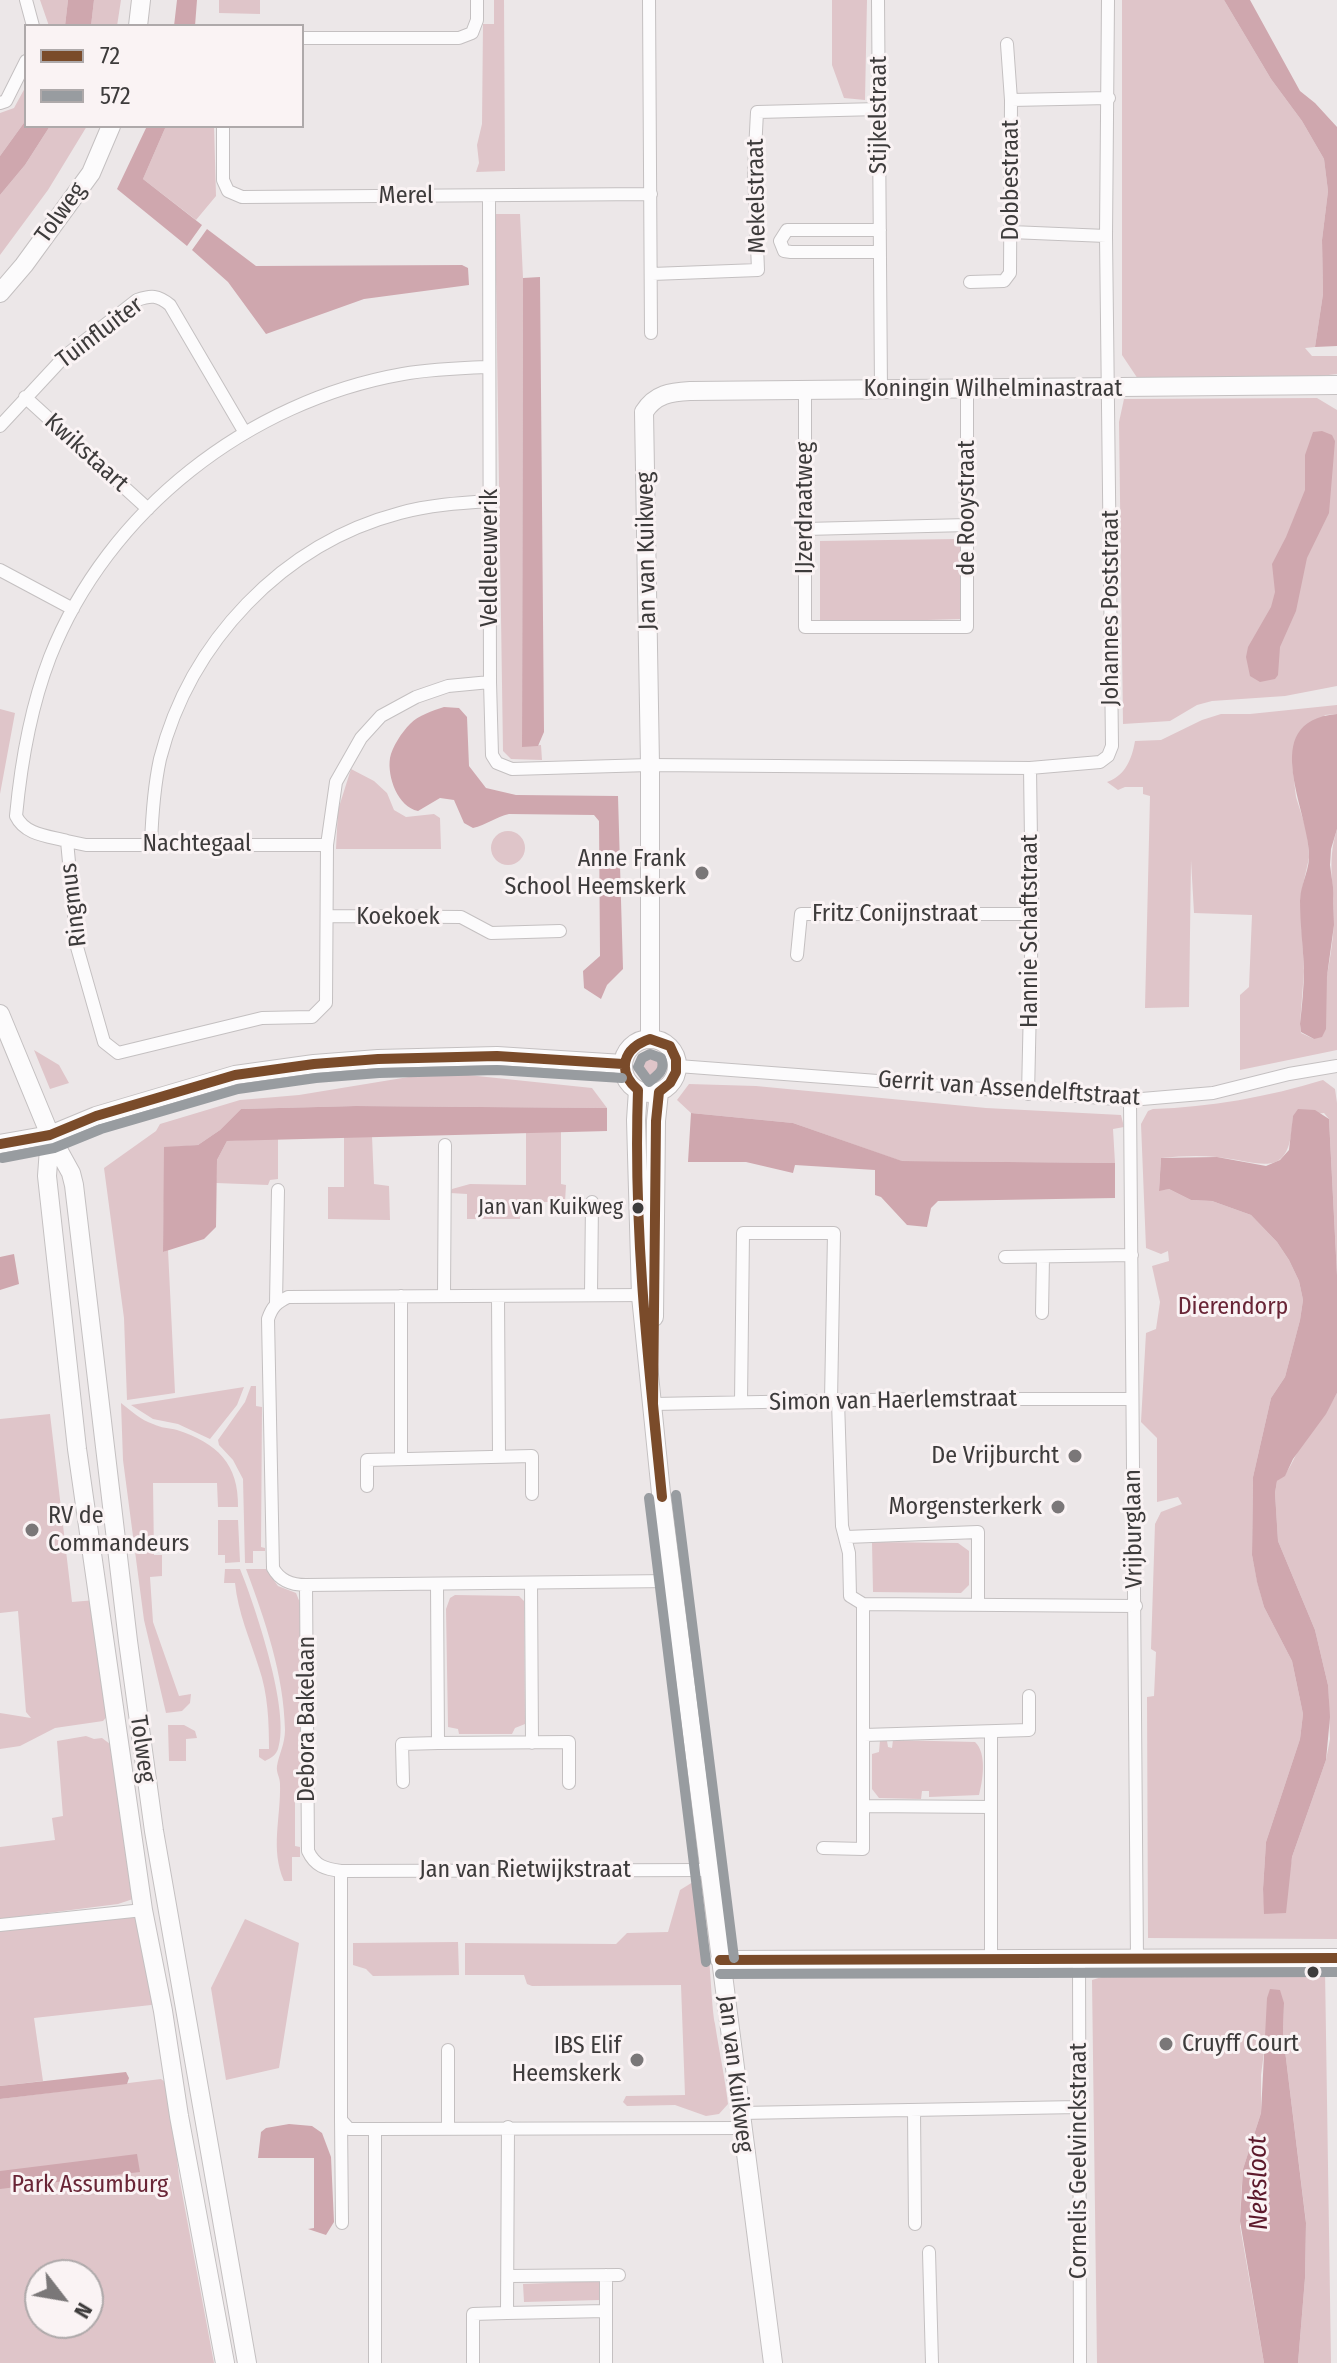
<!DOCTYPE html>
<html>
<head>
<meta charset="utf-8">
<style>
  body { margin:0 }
  #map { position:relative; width:1337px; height:2363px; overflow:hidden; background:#ece7e8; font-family:"Fira Sans Condensed",sans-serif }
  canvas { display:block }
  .legend { position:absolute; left:24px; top:24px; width:280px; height:104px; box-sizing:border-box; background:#faf3f4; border:2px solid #aea9aa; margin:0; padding:10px 14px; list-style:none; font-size:24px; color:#3d3b3b }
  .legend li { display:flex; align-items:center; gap:16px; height:40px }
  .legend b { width:40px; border:2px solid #aea9aa }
  .north { position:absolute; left:24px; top:2259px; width:80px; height:80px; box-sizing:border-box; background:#faf3f4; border:2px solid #aea9aa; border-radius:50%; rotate:121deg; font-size:22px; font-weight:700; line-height:32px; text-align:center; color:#3d3b3b }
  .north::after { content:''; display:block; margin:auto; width:28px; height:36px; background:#7a7778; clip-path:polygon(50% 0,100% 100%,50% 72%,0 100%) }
</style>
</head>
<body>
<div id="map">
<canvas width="1337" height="2363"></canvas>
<ul class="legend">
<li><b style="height:10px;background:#7a4b2a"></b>72</li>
<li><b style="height:10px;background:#989ca0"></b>572</li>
</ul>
<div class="north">N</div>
</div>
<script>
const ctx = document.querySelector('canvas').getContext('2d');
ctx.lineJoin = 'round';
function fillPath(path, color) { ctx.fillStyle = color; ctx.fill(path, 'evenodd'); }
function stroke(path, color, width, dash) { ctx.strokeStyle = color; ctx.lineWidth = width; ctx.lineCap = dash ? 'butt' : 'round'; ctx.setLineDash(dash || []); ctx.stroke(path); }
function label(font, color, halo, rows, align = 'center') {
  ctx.font = font + ' "Fira Sans Condensed",sans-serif'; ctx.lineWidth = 6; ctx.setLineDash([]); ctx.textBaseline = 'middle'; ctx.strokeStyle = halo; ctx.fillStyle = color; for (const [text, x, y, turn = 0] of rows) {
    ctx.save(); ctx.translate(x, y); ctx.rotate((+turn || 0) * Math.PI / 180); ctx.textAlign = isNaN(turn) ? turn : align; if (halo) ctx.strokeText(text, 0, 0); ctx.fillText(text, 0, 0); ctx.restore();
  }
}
fillPath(new Path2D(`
  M40,0H68L65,26H49Z
  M94,0H121L117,26H91Z
  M219,0H260V14L219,13Z
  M494,0H504L505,171L476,172L479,163L477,145L482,124L483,24H494Z
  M832,0H867L865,100L844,98L832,65Z
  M1122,0H1224L1271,79L1302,121L1324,159L1328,191L1322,240L1323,294L1315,347L1305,348L1312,356H1337V374L1320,376L1317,381L1140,382L1122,355Z
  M26,86V120L0,156V113L14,108Z
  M50,126H87L48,190L0,255V195L25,165Z
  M166,126H214L216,196L196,220L143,179Z
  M495,214H520L523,278L522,746L541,745L542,760L511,759L503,751Z
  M1317,398L1337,410V686L1285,696L1212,701L1197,705L1170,721L1123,724L1119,422L1124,399Z
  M956,539L963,542V619L820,623V541Z
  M1337,705V714L1325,715L1292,764L1296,797L1307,832L1309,858L1300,898L1304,971L1300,1024L1301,1033L1314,1039C1321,1001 1332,961 1334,922C1335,887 1326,864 1337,829V1050L1240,1070V995L1249,987L1252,915L1194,913L1191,860L1189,1007L1145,1008L1150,796L1143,794V787H1125L1118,790L1107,782C1125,776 1132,759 1135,741L1161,740L1202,720L1221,714H1250Z
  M0,709L15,713L0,794Z
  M351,769L374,781L387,793L394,810L406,817L434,814L440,818L441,849H336L338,810Z
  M491 848a17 17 0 1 1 34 0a17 17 0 1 1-34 0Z
  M34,1050L59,1065L69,1083L50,1089Z
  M637 1066a13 13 0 1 1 26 0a13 13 0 1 1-26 0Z
  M439,1072L592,1088L607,1108L356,1106L241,1109L220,1130L198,1145L165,1148L163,1252L168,1250L175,1393L127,1400L124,1318L104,1168L156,1131L160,1124L240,1100L299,1095Z
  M1323,1080L1335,1089L1337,1103V1275L1329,1119L1324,1113L1293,1116C1290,1182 1264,1162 1217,1157C1198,1155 1180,1156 1161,1158L1159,1190L1169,1189L1191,1200L1212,1201L1251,1215L1277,1242L1289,1260L1299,1281L1303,1300L1300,1320L1285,1377L1271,1398L1253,1477L1252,1555L1257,1581L1264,1607L1292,1661L1303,1714L1300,1739L1266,1842L1263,1889L1265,1914L1288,1881L1292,1857L1326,1760L1330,1739L1328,1685L1315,1630L1278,1541L1275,1493L1277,1481C1290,1473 1293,1458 1301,1446C1314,1428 1327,1412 1337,1393V1939L1148,1938L1147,1697L1154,1696L1156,1652L1151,1649L1155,1524L1161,1512L1182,1504L1178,1497L1157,1502V1438L1141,1422L1146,1333L1156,1329L1160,1302L1152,1266L1169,1261L1168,1251L1161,1254L1146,1248L1141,1124L1148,1111L1153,1109C1210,1107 1268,1097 1323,1080Z
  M689,1084L756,1086L986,1108L1121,1115L1124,1127L1113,1129L1115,1163L901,1161L793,1123L691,1113L677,1100Z
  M561,1131V1184L566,1185L565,1202H521L520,1219H467V1194L450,1193L452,1189L470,1184L526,1185V1132Z
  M344,1136H372L374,1184L389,1186L390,1220L328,1219V1187H344Z
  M278,1138V1179L270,1180L268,1185L216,1183L217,1160L227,1141Z
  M251,1386H256V1406L262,1407L261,1547L265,1548V1551H253V1563H245L243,1479L233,1460L219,1445L218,1440L245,1402Z
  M244,1387L237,1405L210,1439L178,1424L153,1419L131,1405Z
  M121,1403C131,1411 141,1420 153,1424C161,1428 169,1428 177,1430C217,1443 239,1464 238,1507H218L217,1483H153L154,1555H162V1576L150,1577L153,1622L179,1696L191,1694L190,1703L182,1711L166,1713L144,1620L123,1460Z
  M50,1414L72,1602L96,1600L111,1712L103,1721L55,1728L20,1746L0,1749V1713L31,1718L26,1712L18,1611L0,1613V1419Z
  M218,1520H238L240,1562L225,1563V1555H218Z
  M872,1542L958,1543L969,1551V1585L961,1593L873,1592Z
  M225,1569H240C255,1606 291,1712 278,1749C276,1755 271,1758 265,1761L259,1757V1749H269C269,1722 268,1694 259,1668C250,1639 238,1613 235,1583H224Z
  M246,1569H266L278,1586L296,1593L300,1603V1799H295V1846L300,1847V1857H292V1881H284C270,1849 281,1818 280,1784C280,1777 276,1773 277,1766C279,1754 285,1744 285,1730C284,1675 265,1620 246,1569Z
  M455,1595L519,1596L524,1601L525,1724L515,1728L512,1734H459L458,1729L448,1727L446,1609L450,1598Z
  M168,1725H184L195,1731L197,1738L186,1739V1761H169Z
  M86,1736L94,1739L102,1738L110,1744L133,1899L118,1904L0,1919V1847L55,1840L52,1818L63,1816L57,1741Z
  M880,1740L887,1741L888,1747L892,1748L893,1740L975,1742C987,1753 983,1780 979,1795L929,1797V1791H922L921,1799L879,1798L872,1789V1754L879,1752Z
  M693,1882C711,1906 709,1991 715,2024C719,2051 725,2077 728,2104L719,2114L706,2116L675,2105L627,2106L623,2102L626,2096L685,2095L681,1985L532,1986L527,1984L524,1975H465V1943L616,1944L627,1933L668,1932L680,1890Z
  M140,1912L160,2004L34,2018L43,2081L0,2086V1930Z
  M245,1919L299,1943L279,2068L226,2080L211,1988Z
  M458,1942L459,1975L373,1976L366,1969L353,1965V1943Z
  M1325,1969L1331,2363H1298L1305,2278L1306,2222L1283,2034L1284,2003L1266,2037L1261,2075V2113L1243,2169L1241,2197L1240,2226L1264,2363H1097L1092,1980L1121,1971Z
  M161,2079L169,2085L179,2177L214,2363H0V2099ZM40,2275H88V2323H40Z
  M600,2281V2300L524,2302L523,2284Z`), '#dfc5c9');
fillPath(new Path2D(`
  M68,0H94L91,26H65Z
  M177,0H197L195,26H174Z
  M1224,0H1250L1300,91L1315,103L1337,127V346L1315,347L1323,294L1322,240L1328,191L1324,159L1302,121L1271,79Z
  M26,120V126H50L25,165L0,195V156Z
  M147,126H166L143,179L202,225L187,246L117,189Z
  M207,229L256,266L462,265L468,268L469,285L364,299L266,334L228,282L192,250Z
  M540,277L544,732L538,746L522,747L523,278Z
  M1322,431L1332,435L1335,441L1329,513L1307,558L1296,611L1280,647L1278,675L1275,679L1260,682L1250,676L1246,657L1248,647L1271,607L1275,592L1272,564L1286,537L1305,490V455L1313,432Z
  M444,707L459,708L467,717L469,766L486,788L516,795L618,796L623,969L607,985L601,999L584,988L583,971L600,956L599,821L594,815L509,814C496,817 486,825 473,828L464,823L454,800L440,798L418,811C398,807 387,777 390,758C392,747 402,732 410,724C419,715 432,711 444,707Z
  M1337,714V829L1331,849L1330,865L1333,887L1334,925L1327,976L1326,1029L1322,1037L1314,1039L1301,1032L1300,1024C1302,1006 1304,987 1304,969C1303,946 1300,923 1300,901C1300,887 1308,873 1309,859C1312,815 1254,721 1337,714Z
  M356,1106L607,1108V1131L227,1141L217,1160L216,1227L204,1239L163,1252L164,1147L198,1145L220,1130L241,1109Z
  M1298,1109L1315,1110L1329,1119L1337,1275V1393L1326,1414L1293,1459L1285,1476L1277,1481L1275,1493L1278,1541L1315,1630L1328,1685L1330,1717L1326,1760L1292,1857L1286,1913L1264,1914L1263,1889L1266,1842L1300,1739L1303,1714L1292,1661L1264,1607L1257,1582L1252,1555L1253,1477L1271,1398L1285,1377L1300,1320L1303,1300L1299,1281L1289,1260L1277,1242L1251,1215L1212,1201L1191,1200L1169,1189L1159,1191L1161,1158L1217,1157L1266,1166L1280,1160L1289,1150L1293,1116Z
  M691,1113L793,1123L902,1161L1115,1163V1198L938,1201L931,1208L927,1227L907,1225L881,1197L875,1195V1170L795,1165L793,1173L746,1162H688Z
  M14,1254L19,1284L0,1290V1257Z
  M1270,1989L1280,1990L1284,2003L1283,2034L1306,2223L1305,2278L1298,2363H1264L1240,2221L1243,2169L1261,2113L1267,1998Z
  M126,2072L129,2078L127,2084L0,2099V2086Z
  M289,2124L312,2126L322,2133L331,2157L334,2222L326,2235L308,2229L314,2228V2158H258L261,2132L266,2128Z
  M137,2154L140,2172L0,2189V2171Z`), '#cfa7ae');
const street = new Path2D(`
  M26,0L33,26
  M649,0L651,333
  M878,0L881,389
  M302,38H459L472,33L477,20V0
  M1011,100L1109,98
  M0,103L6,101L26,61
  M223,126V180L228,191L242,197L651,194
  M489,196L490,682L492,755L497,763L512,769L650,765L1030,768L1100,762L1108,756L1112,746L1106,236L1108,0
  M880,230H787L780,241L784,251L791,252H880
  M1011,232L1106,236
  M652,274L758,270L754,171L757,112L879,109
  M970,282L1004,281L1010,273L1011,100L1007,44
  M488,367C460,368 431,369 403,374C249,401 108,510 50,657C30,709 21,762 16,816C25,835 48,836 67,841L77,947L104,1042L118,1053L262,1018L312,1017L326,1003L327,845L336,782L361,738L381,716L416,697L448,686L490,682
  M805,389V627H967V389
  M25,397L148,509
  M0,426L65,356L137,300C151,295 158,295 170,305L245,433
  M805,529L968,525
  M0,570L73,609
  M67,841L86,845H327
  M151,844C152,816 154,787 160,759C190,642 282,544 400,513C429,505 460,503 490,501
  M328,916L461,917L491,933L560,931
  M797,955L801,914H1032
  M678,1066L1130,1100L1213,1093L1289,1074L1337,1066
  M1028,1094L1032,914L1030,768
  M1130,1100L1137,1958
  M1005,1257L1132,1255
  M591,1294L592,1202
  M401,1296V1459
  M444,1296L445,1145
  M498,1296L499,1456
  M276,1303L278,1190
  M1042,1313L1043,1257
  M838,1401L842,1526L849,1553L850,1596L863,1604
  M741,1402L743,1233H834L831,1401
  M653,1404L924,1399H1132
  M367,1486V1460L532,1456V1494
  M846,1537L978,1532V1604
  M531,1583L532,1743
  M437,1584L438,1743L569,1742V1783
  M306,1585L671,1581
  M864,1735L1029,1730V1696
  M403,1782L402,1744L438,1743
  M864,1806L991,1807
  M823,1848L863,1849V1604L1136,1606
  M341,1871L709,1870
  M0,1925L143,1910
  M991,1959V1732
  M1079,1959L1080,2363
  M448,2050V2128
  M914,2110L915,2224
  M740,2113L1079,2107
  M341,2120L342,2223
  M508,2127L507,2313L606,2311
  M375,2129L742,2128
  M929,2252L932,2363
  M508,2276L619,2275
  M375,2363V2129H349L341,2120V1871C325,1869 315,1866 308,1851L306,1585C292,1585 280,1581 273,1568L268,1319C272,1307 276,1303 288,1297L647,1295
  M473,2363V2314L507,2313
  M606,2363V2275`);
const secondary = new Path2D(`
  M138,26L141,0
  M0,293L24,265L91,173L111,126
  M0,1014L50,1135L71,1173L74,1185L128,1641L154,1831L247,2363
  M623 1066a27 27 0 1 1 54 0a27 27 0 1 1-54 0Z
  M650,1039V765L644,412C655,394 671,392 690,391L1337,385
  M638,1090L636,1120L641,1296L661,1493L773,2363
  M50,1135L47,1176L77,1449L143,1910L163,2011L179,2116L225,2363
  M0,1144L50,1135L96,1116L235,1075L314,1064L378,1059L497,1056L623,1064
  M654,1317L656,1121L659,1092
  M720,1960L1337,1958`);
stroke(street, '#c4c0c1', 14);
stroke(secondary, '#c4c0c1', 20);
stroke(street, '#fcfbfc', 12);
stroke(secondary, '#fcfbfc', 18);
stroke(new Path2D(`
  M650,1039L670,1046L676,1059V1072L670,1083L659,1092L656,1121L653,1404L662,1497C648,1362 633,1226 638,1090C616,1071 623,1048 650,1039Z
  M0,1144L50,1135L96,1116L235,1075L314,1064L378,1059L497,1056L623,1064
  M720,1960L1337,1958`), '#7a4b2a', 10);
stroke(new Path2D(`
  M650,1054L661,1058C666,1070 658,1075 649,1082L638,1067L642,1058Z
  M2,1158L54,1148L101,1129L238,1089L316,1078L379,1073L497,1070L622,1078
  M676,1495L734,1958
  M649,1498L706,1962
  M720,1974L1337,1972`), '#989ca0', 10);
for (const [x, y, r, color] of [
  [702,873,8,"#7a7778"],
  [638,1208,7,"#3d3b3b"],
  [1075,1456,8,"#7a7778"],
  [1058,1507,8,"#7a7778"],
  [32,1530,8,"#7a7778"],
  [1313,1972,7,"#3d3b3b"],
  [1166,2044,8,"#7a7778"],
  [637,2060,8,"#7a7778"]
]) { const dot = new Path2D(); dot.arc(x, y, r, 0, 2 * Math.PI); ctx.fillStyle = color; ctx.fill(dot); stroke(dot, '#faf3f4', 3); }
label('22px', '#3d3b3b', '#faf3f4', [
  ["Jan van Kuikweg",623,1208]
], 'right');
label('24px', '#3d3b3b', '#faf3f4', [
  ["Stijkelstraat",879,115,-90],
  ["Dobbestraat",1011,180,-90],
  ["Merel",406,196],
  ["Mekelstraat",757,196,-91],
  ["Tolweg",61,213,-54],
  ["Tuinfluiter",100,333,-37],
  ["Koningin Wilhelminastraat",993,389],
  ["Kwikstaart",86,453,42],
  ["IJzerdraatweg",805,508,-90],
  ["de Rooystraat",967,508,-90],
  ["Jan van Kuikweg",647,551,-91],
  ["Veldleeuwerik",490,558,-90],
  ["Johannes Poststraat",1111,608,-90],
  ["Nachtegaal",197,844],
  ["Ringmus",74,905,-97],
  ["Fritz Conijnstraat",895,914],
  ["Koekoek",398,917],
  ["Hannie Schaftstraat",1030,931,-90],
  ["Gerrit van Assendelftstraat",1009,1089,4],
  ["Simon van Haerlemstraat",893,1401,-1],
  ["Vrijburglaan",1134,1529,-91],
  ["Debora Bakelaan",307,1719,-90],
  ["Tolweg",142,1749,82],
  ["Jan van Rietwijkstraat",525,1870],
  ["Jan van Kuikweg",735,2074,83],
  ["Cornelis Geelvinckstraat",1079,2161,-90]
]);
label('24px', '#3d3b3b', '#faf3f4', [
  ["Anne Frank",686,859],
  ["School Heemskerk",686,887],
  ["De Vrijburcht",1059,1456],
  ["Morgensterkerk",1042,1507],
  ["RV de",48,1516,"left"],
  ["Commandeurs",48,1544,"left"],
  ["Cruyff Court",1182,2044,"left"],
  ["IBS Elif",621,2046],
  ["Heemskerk",621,2074]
], 'right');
label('24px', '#692536', '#faf3f4', [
  ["Dierendorp",1233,1307],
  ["Park Assumburg",90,2185]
]);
label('italic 26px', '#5c192b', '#faf3f4', [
  ["Neksloot",1259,2183,-91]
]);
</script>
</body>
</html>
